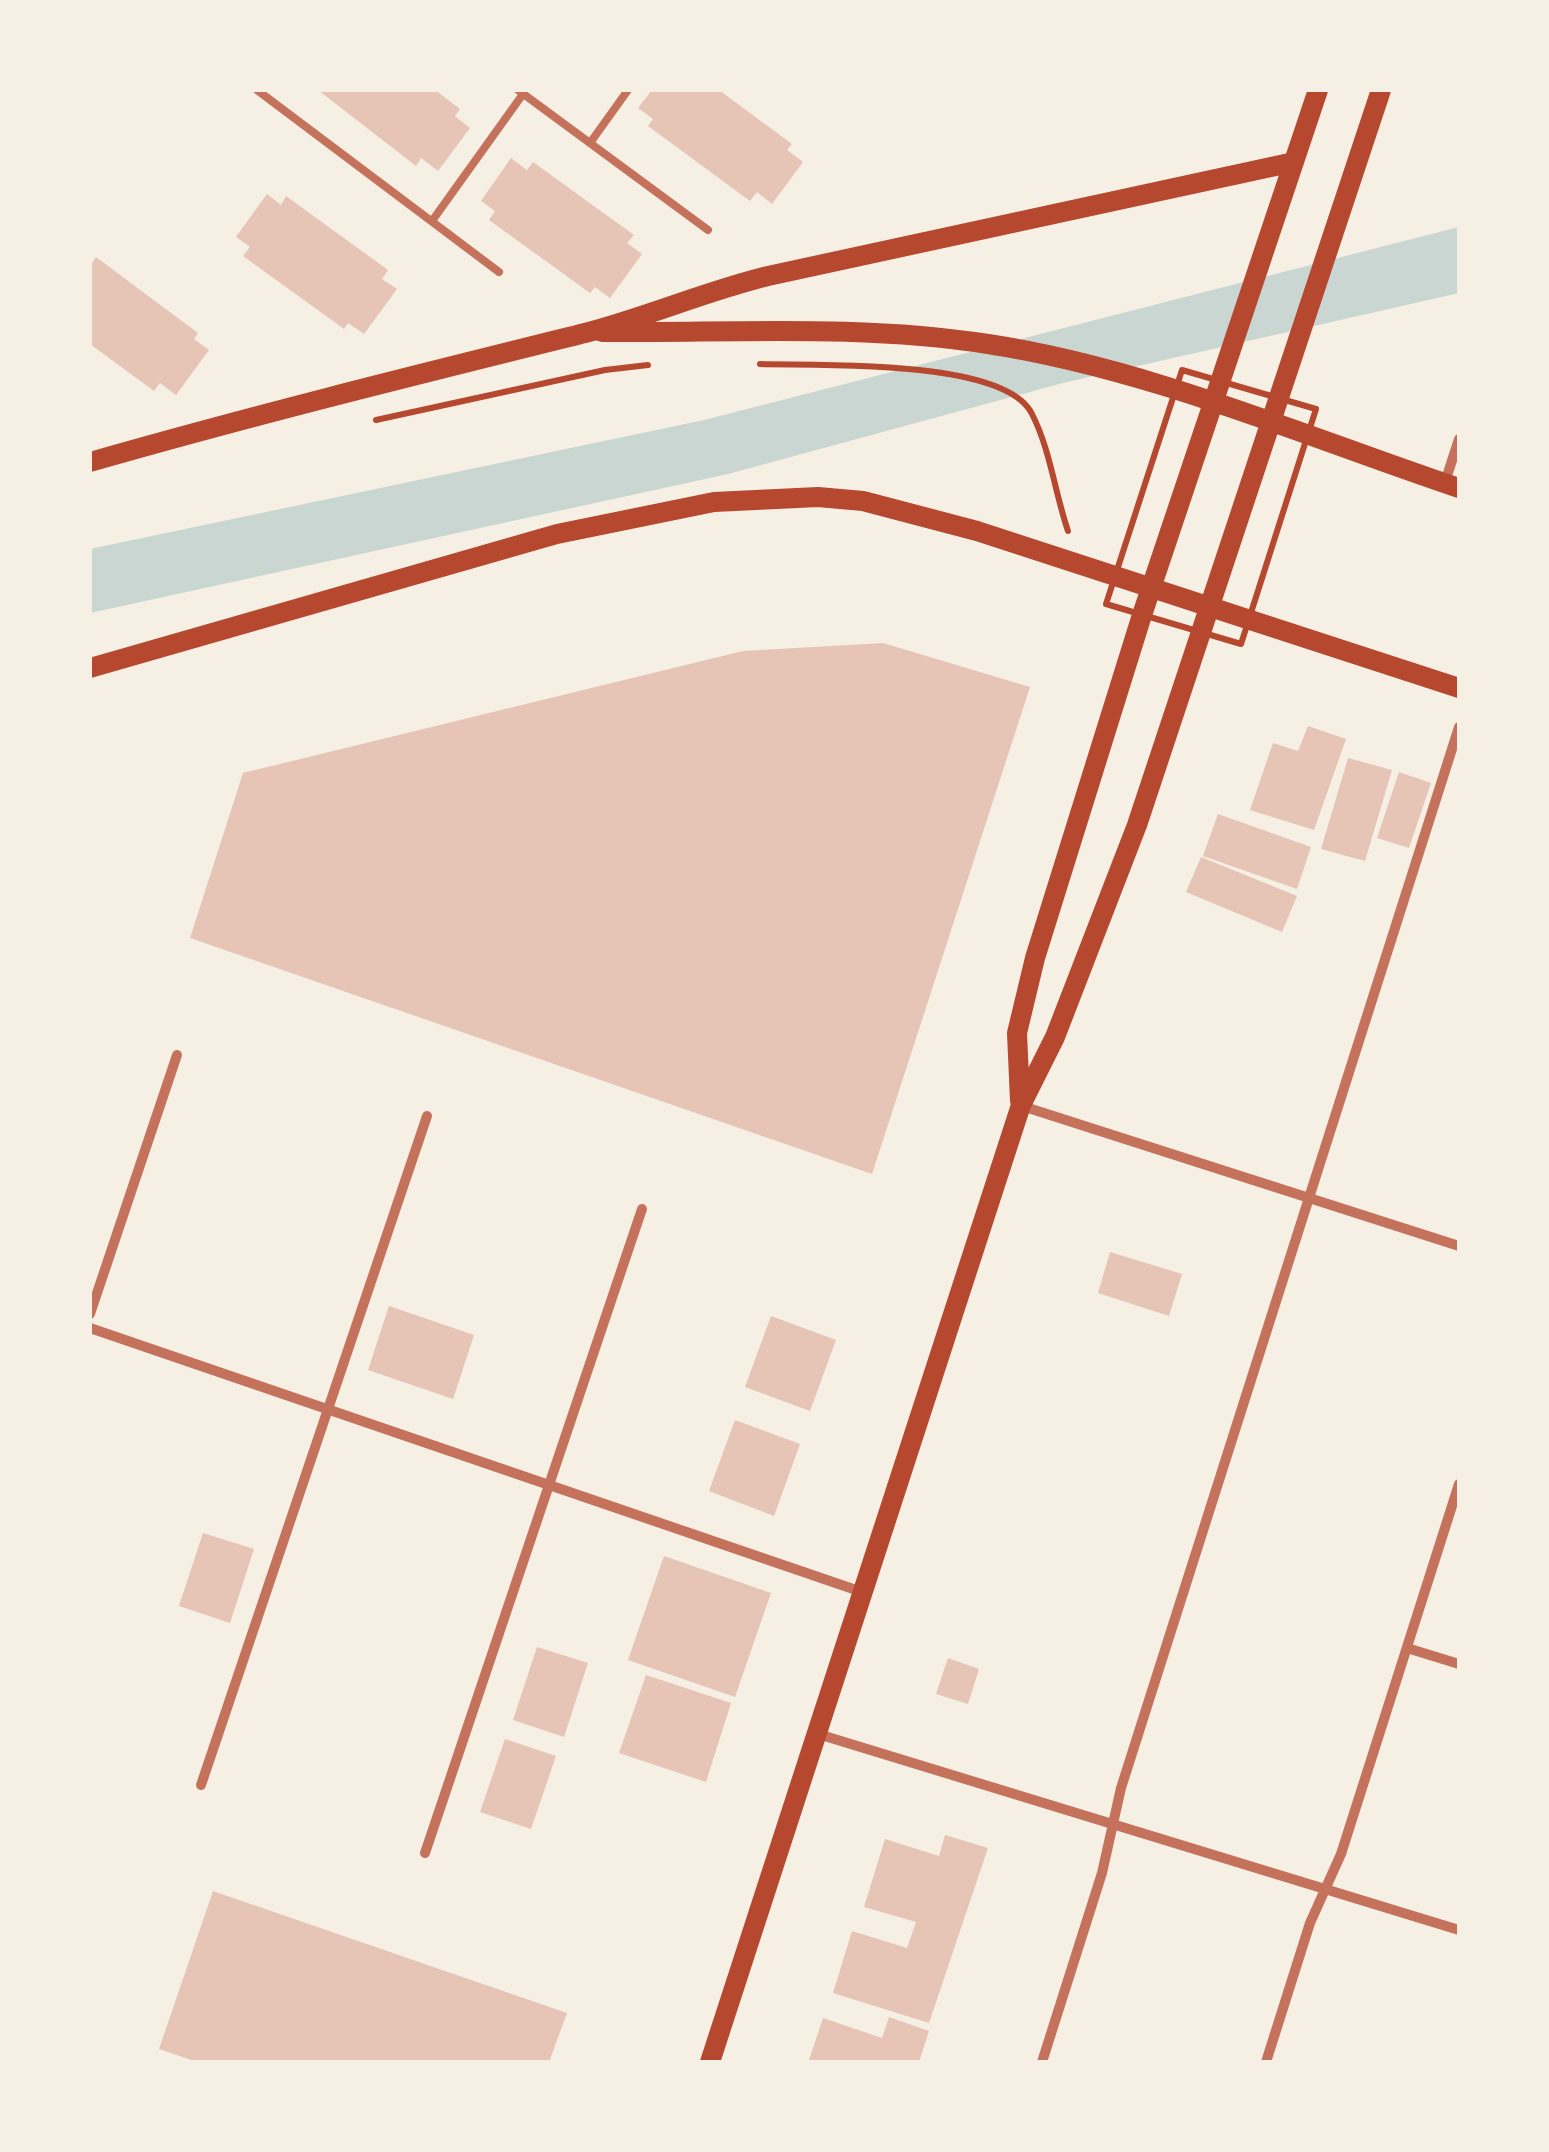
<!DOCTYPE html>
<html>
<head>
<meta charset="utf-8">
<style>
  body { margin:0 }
  #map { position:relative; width:1549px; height:2152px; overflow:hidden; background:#f6efe4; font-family:"Golos Text",sans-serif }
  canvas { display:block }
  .frame { position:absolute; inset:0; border:92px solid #f6efe4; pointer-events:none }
</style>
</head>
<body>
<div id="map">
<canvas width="1549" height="2152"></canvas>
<div class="frame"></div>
</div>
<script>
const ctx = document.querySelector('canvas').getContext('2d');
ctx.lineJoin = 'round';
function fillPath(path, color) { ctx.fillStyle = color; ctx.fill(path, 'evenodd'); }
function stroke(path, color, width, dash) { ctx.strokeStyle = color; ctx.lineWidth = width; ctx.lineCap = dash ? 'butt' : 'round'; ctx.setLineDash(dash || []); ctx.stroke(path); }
fillPath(new Path2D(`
  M1459,227V293L1063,383L728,474L90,613V549L704,420Z`), '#c9d6d2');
fillPath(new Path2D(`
  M318,90H435L460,109L455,116L470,128L438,171L421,158L416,166Z
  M652,90H719L792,144L787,150L803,162L772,204L757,192L750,201L648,126L653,119L638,108Z
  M511,158L527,170L533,162L634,235L627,243L642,254L610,298L595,287L590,293L489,220L495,211L481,201Z
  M267,194L281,205L286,196L388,270L382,279L397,289L364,334L348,323L344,329L243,256L250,247L236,237Z
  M96,257L198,333L194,339L209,350L176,395L160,383L154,391L90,344V266Z
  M883,643L1030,687L872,1174L190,938L243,773L743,651Z
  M1308,726L1346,739L1314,830L1250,810L1273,743L1298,751Z
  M1348,758L1392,770L1365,861L1321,849Z
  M1399,772L1431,783L1409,848L1377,838Z
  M1218,814L1311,847L1297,889L1203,856Z
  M1201,857L1297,896L1282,932L1186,892Z
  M1110,1252L1182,1274L1169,1316L1098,1293Z
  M389,1306L474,1335L453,1399L368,1370Z
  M771,1316L836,1340L810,1411L745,1387Z
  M735,1420L800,1444L774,1516L709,1491Z
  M203,1533L254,1549L230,1623L179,1606Z
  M664,1556L771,1593L735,1697L628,1660Z
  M537,1647L588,1663L564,1737L513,1720Z
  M948,1658L979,1669L968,1704L936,1694Z
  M646,1675L731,1703L706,1782L619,1753Z
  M505,1739L556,1756L531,1829L480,1812Z
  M945,1835L988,1848L929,2023L833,1993L852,1931L907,1948L916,1922L864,1907L885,1839L939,1856Z
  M213,1891L567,2013L549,2062H197L159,2049Z
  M889,2017L929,2031L919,2062L809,2060L823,2018L882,2038Z`), '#e6c5b7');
stroke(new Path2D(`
  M760,364C817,366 1005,358 1032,414C1050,449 1055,493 1068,531
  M1182,370L1316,409L1241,644L1106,604Z
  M376,420L605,370L648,365`), '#b5482f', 6);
stroke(new Path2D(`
  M257,90L499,272
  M518,90L708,230
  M590,143L628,90
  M432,221L523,94`), '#c5725c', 8);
stroke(new Path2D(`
  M1445,482L1459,439
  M1022,1106L1459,1246
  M90,1314L177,1055
  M90,1328L862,1592
  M1407,1648L1459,1664
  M818,1734L1459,1930
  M201,1785L427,1116
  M425,1853L642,1209
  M1042,2062L1102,1873L1121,1788L1459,727
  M1266,2062L1310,1923L1341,1854L1459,1484`), '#c5725c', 10);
stroke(new Path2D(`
  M602,332C730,333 861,324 988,344C1147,368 1307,437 1459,488
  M90,462C254,415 420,374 585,333C647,317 706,291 768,276L1294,162
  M90,668L557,534L714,502L818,497L863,501L977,531L1459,688
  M1020,1101L1017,1033L1035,958L1142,615L1318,90
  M710,2062L1021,1105L1055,1037L1137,825L1381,90`), '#b5482f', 20);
</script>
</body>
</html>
